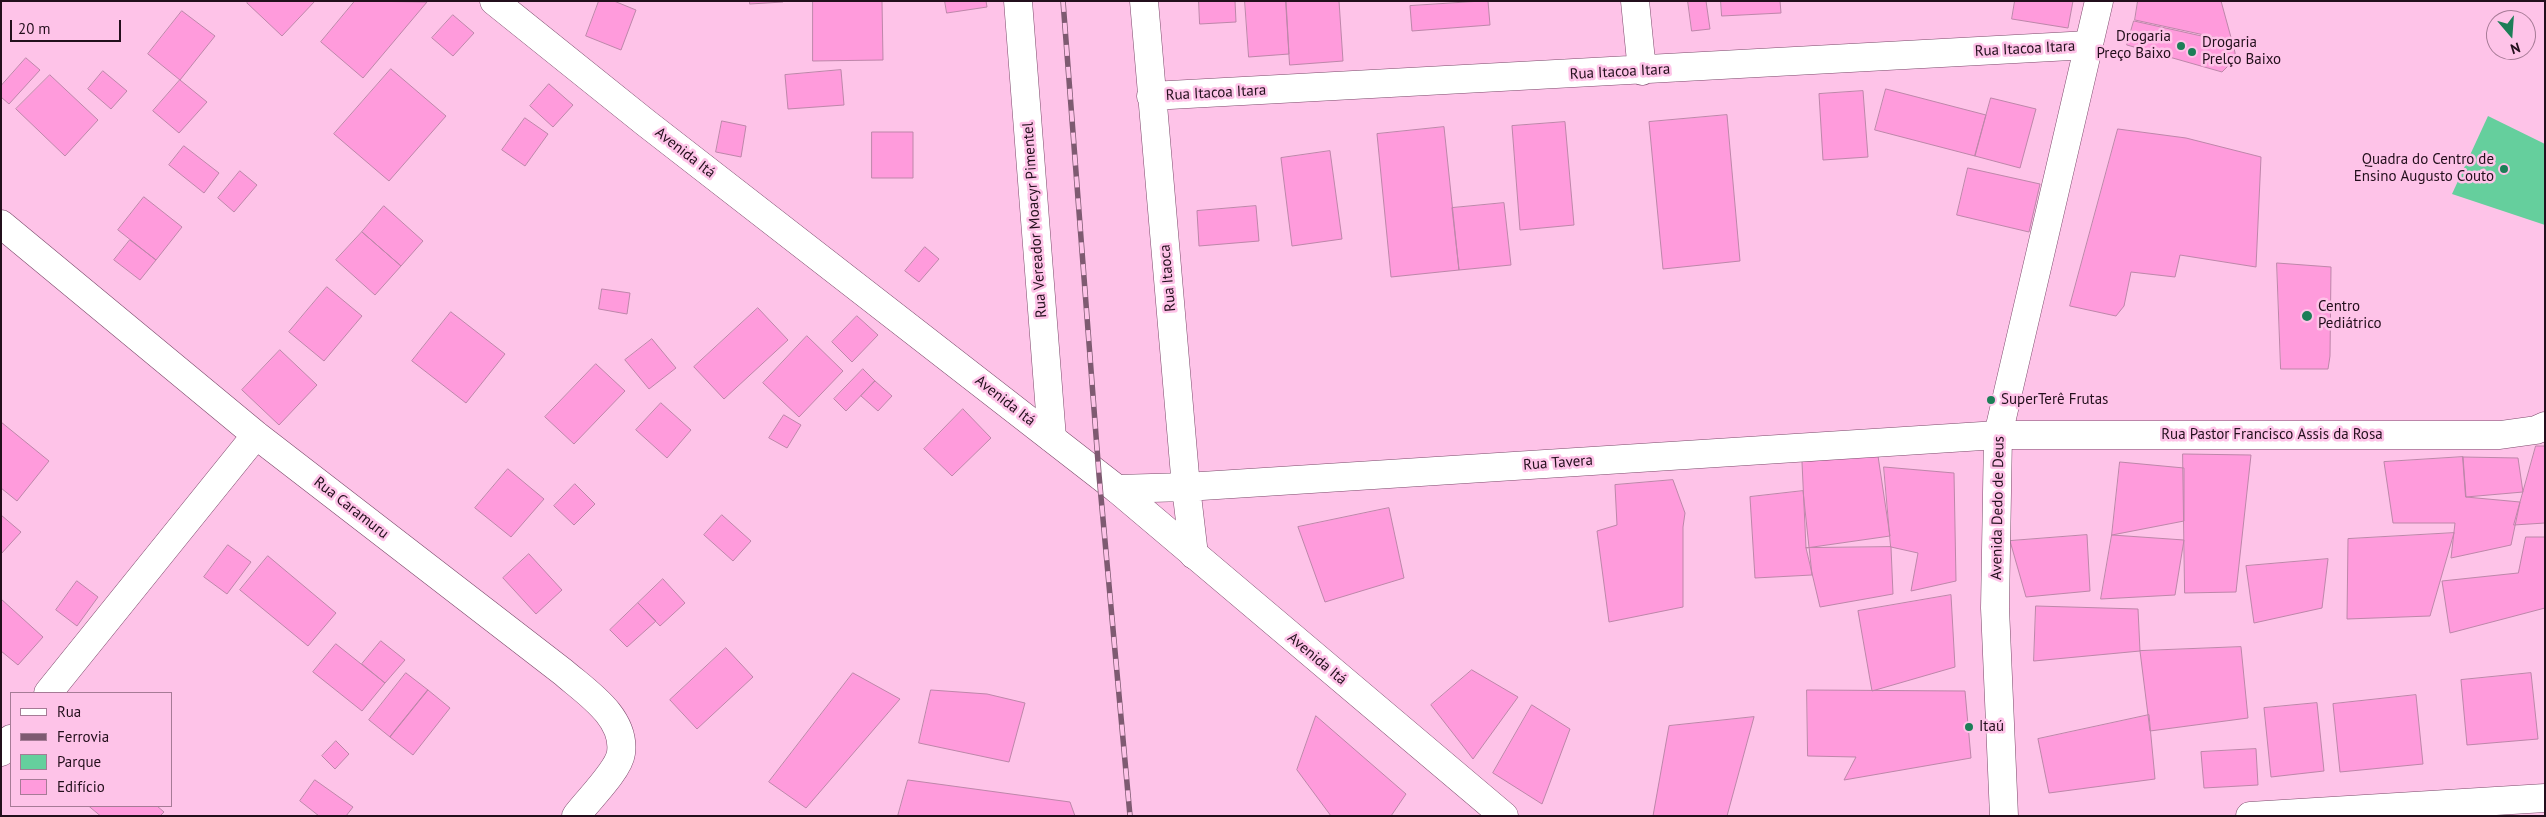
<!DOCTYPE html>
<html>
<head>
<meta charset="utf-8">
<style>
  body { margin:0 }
  #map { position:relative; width:2546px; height:817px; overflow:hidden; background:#fec3e8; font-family:"PT Sans",sans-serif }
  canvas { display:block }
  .frame { position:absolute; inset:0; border:2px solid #230f1c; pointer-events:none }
  .legend { position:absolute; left:10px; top:692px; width:162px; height:115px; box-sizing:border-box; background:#fec3e8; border:1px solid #a67b96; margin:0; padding:6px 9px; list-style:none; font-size:15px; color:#230f1c }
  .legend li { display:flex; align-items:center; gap:10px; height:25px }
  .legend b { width:25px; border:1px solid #a67b96 }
  .north { position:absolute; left:2486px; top:10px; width:50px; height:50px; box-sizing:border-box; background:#fec3e8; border:1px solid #a67b96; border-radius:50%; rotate:162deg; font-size:14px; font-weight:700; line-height:20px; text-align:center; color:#230f1c }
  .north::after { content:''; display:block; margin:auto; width:18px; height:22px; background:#1c7e57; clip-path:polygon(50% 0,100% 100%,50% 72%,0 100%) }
  .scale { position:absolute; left:10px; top:20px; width:111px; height:22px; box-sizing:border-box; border:2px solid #230f1c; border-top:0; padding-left:6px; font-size:15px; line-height:18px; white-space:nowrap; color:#230f1c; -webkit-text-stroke:4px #fec3e8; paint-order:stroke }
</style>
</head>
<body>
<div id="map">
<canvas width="2546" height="817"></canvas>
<div class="frame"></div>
<ul class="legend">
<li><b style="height:6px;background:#fff"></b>Rua</li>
<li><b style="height:6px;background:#7e5a71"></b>Ferrovia</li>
<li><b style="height:14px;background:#65cf9d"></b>Parque</li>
<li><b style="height:14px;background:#ff9bdc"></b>Edifício</li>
</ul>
<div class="north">N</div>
<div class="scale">20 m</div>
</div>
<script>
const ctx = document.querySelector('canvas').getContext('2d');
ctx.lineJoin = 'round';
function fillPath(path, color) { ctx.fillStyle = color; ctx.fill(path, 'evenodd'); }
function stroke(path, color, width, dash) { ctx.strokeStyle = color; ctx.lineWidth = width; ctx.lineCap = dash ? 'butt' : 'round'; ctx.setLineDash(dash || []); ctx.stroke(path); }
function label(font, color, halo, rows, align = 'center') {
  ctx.font = font + ' "PT Sans",sans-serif'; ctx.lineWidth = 5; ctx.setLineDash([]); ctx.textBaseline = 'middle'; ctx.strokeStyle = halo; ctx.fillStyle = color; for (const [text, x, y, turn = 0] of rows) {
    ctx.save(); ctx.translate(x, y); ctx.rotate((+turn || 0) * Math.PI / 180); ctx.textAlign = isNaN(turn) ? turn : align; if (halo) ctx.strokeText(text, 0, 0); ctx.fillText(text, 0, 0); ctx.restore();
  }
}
fillPath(new Path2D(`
  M2488,116L2545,144V225L2452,194Z`), '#65cf9d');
const building = new Path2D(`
  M249,1H315L282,36L247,3Z
  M355,1L427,2L363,78L321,42Z
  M599,1H614L636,10L621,50L586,36Z
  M750,1H783V2L750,4Z
  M813,1H882L883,60L813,61Z
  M945,1H986L987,7L947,13Z
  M1199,1H1235L1236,22L1200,24Z
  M1245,1H1286L1289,54L1249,57Z
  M1286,1H1339L1343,61L1290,65Z
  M1488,1L1490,25L1412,31L1410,6Z
  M1688,1H1706L1710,29L1692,31Z
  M1721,1H1780L1781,13L1722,16Z
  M2015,1H2073L2068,28L2012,19Z
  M2138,1H2221L2232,41L2135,20Z
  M182,11L215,36L180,80L148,54Z
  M453,15L474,33L453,56L432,38Z
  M2134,21L2233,43L2236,58L2222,72L2127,45Z
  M26,58L40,70L9,104L1,97V86Z
  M391,69L446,116L389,181L334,134Z
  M841,70L844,105L788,109L785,75Z
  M103,71L127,91L111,109L88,89Z
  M50,75L98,120L65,156L16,109Z
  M180,80L207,102L179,133L153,111Z
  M549,84L573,105L553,127L530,106Z
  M1886,89L1986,115L1975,156L1875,130Z
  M1863,91L1868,157L1823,160L1819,94Z
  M1991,98L2036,109L2020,168L1975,156Z
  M1727,115L1740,261L1663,269L1649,122Z
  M525,118L548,134L525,166L502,150Z
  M722,121L746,126L741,157L716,152Z
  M1565,122L1574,225L1520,230L1512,126Z
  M1444,127L1459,270L1391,277L1377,134Z
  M2118,129L2186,138L2261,157L2256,267L2180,255L2175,277L2131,272L2124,306L2116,316L2070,306Z
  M872,132H913V178H872Z
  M184,146L219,173L204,193L169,165Z
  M1330,151L1342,239L1292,246L1281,158Z
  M1968,168L2040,184L2029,232L1957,215Z
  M240,171L257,185L234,212L218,198Z
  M144,197L182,227L156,260L118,230Z
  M1504,203L1511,265L1459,270L1452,208Z
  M384,206L423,241L401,266L362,232Z
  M1256,206L1259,241L1199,246L1197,211Z
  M362,232L401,266L375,295L336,260Z
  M130,240L156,260L140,280L114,260Z
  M925,247L939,259L919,282L905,271Z
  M2277,263L2331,267L2330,356L2328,369H2281Z
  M327,287L362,316L324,361L289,332Z
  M602,289L630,293L627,314L599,309Z
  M758,308L788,340L724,399L694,367Z
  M451,312L505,354L466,403L412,361Z
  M857,316L878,335L852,362L832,342Z
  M807,336L843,371L799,417L763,383Z
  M652,339L676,368L649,389L625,360Z
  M280,350L317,385L279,425L242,390Z
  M596,364L625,391L574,444L545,417Z
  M863,369L875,381L846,411L834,399Z
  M875,381L892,396L878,411L861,396Z
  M661,403L691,430L667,458L636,430Z
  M963,409L991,438L952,476L924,449Z
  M784,415L801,425L787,448L769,438Z
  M1,422L49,461L17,501L1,488Z
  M2536,446H2545V523L2514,525Z
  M2183,454L2251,455L2236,592L2185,593Z
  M1878,456L1890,536L1806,548L1802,462Z
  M2463,457L2466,497L2520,502L2511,545L2451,558L2455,523H2393L2384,462Z
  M2463,457L2518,458L2523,492L2466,497Z
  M2120,462L2184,468V521L2112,535Z
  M1884,467L1954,473L1956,581L1911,591L1918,553L1891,547Z
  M508,469L544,499L511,537L475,508Z
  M1673,480L1685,513L1683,527V607L1609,622L1597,531L1617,525L1615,485Z
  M575,484L595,504L574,525L554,506Z
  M1803,491L1812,575L1755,578L1750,497Z
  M1389,508L1404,578L1325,602L1298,527Z
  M1,515L21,532L1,554Z
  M722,515L751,541L733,561L704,535Z
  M2454,533L2430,616L2347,619L2348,539Z
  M2087,535L2090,591L2026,597L2010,541Z
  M2112,535L2184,540L2175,595L2101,599Z
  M2526,537H2545V608L2450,633L2442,581L2518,573Z
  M228,545L251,562L227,594L204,577Z
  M1891,547L1893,594L1820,607L1806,548Z
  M529,554L562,590L536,614L503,578Z
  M268,556L336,613L308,646L240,590Z
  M2328,559L2322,608L2254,623L2246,566Z
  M663,579L685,603L660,626L638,603Z
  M77,581L98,597L77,626L56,610Z
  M1951,595L1955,667L1872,691L1858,611Z
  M1,599L43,637L18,665L1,651Z
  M638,603L656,621L627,647L610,630Z
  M2036,606L2138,609L2140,651L2034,661Z
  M381,641L405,660L385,683L362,664Z
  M336,644L385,683L362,711L313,672Z
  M2241,647L2248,718L2150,731L2140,651Z
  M726,648L753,677L697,729L670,700Z
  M1472,670L1518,697L1473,759L1431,705Z
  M406,673L428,690L390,737L369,720Z
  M853,673L900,699L806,808L769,782Z
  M2531,673L2538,739L2467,745L2461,680Z
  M428,690L450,708L413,755L390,737Z
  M931,690L987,694L1025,703L1009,762L919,743Z
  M1807,690L1965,691L1971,758L1844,780L1856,757L1808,756Z
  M2416,695L2423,764L2340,772L2333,704Z
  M2317,703L2324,771L2271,777L2264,708Z
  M1532,705L1570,729L1542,804L1493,773Z
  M2149,715L2155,779L2049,793L2038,739Z
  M1316,716L1406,794L1391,816H1331L1297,770Z
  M1754,717L1727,816H1653L1669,726Z
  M336,741L349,754L335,769L322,756Z
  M2256,749L2258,785L2204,788L2201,752Z
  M315,780L353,807L346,816H319L300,801Z
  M908,780L1070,802L1075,816H898Z
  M89,806H157L164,812L160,816H101Z`);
fillPath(building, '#ff9bdc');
stroke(building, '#bd86a9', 1);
const minor = new Path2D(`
  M1018,1L1052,438
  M1144,1L1186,487L1194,555
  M1635,1L1642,71
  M1151,96L2089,45
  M1,224L256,435L563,672C586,692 626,717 621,753C619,770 587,801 576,816
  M1117,489L1186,487L1998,435H2500L2536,430L2545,426
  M48,693L256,435
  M1,752L11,739
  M2250,816L2545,798`);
const major = new Path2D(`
  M494,1L646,123L1117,489L1504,816
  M2004,816L1995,608L1998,435L2099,1`);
stroke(minor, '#7b496a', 29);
stroke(major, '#7b496a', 29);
stroke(minor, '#fff', 28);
stroke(major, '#fff', 28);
const rail = new Path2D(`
  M1063,1L1099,475L1130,816`);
stroke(rail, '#7e5a71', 5.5);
stroke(rail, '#fec3e8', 4, [11]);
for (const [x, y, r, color] of [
  [2181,46,5,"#1c7e57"],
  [2192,52,5,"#1c7e57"],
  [2504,169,5,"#1c7e57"],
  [2307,316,6,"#1c7e57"],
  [1991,400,5,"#1c7e57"],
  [1969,727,5,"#1c7e57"]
]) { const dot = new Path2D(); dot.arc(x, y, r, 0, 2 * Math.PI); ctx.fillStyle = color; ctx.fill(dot); stroke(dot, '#fec3e8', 2); }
label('15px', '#230f1c', '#fec3e8', [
  ["Drogaria",2171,37,"right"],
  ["Preço Baixo",2171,54,"right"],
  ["Drogaria",2202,43],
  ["Prelço Baixo",2202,60],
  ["Quadra do Centro de",2494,160,"right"],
  ["Ensino Augusto Couto",2494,177,"right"],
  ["Centro",2318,307],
  ["Pediátrico",2318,324],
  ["SuperTerê Frutas",2001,400],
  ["Itaú",1979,727]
], 'left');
label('15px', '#230f1c', '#fec3e8', [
  ["Rua Itacoa Itara",2025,49,-3],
  ["Rua Itacoa Itara",1620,72,-3],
  ["Rua Itacoa Itara",1216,93,-3],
  ["Avenida Itá",685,153,38],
  ["Rua Vereador Moacyr Pimentel",1035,220,-94],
  ["Rua Itaoca",1168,278,-95],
  ["Avenida Itá",1005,401,38],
  ["Rua Pastor Francisco Assis da Rosa",2272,435],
  ["Rua Tavera",1558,463,-4],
  ["Rua Caramuru",351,508,38],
  ["Avenida Dedo de Deus",1998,508,-89],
  ["Avenida Itá",1317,659,40]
]);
</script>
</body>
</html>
